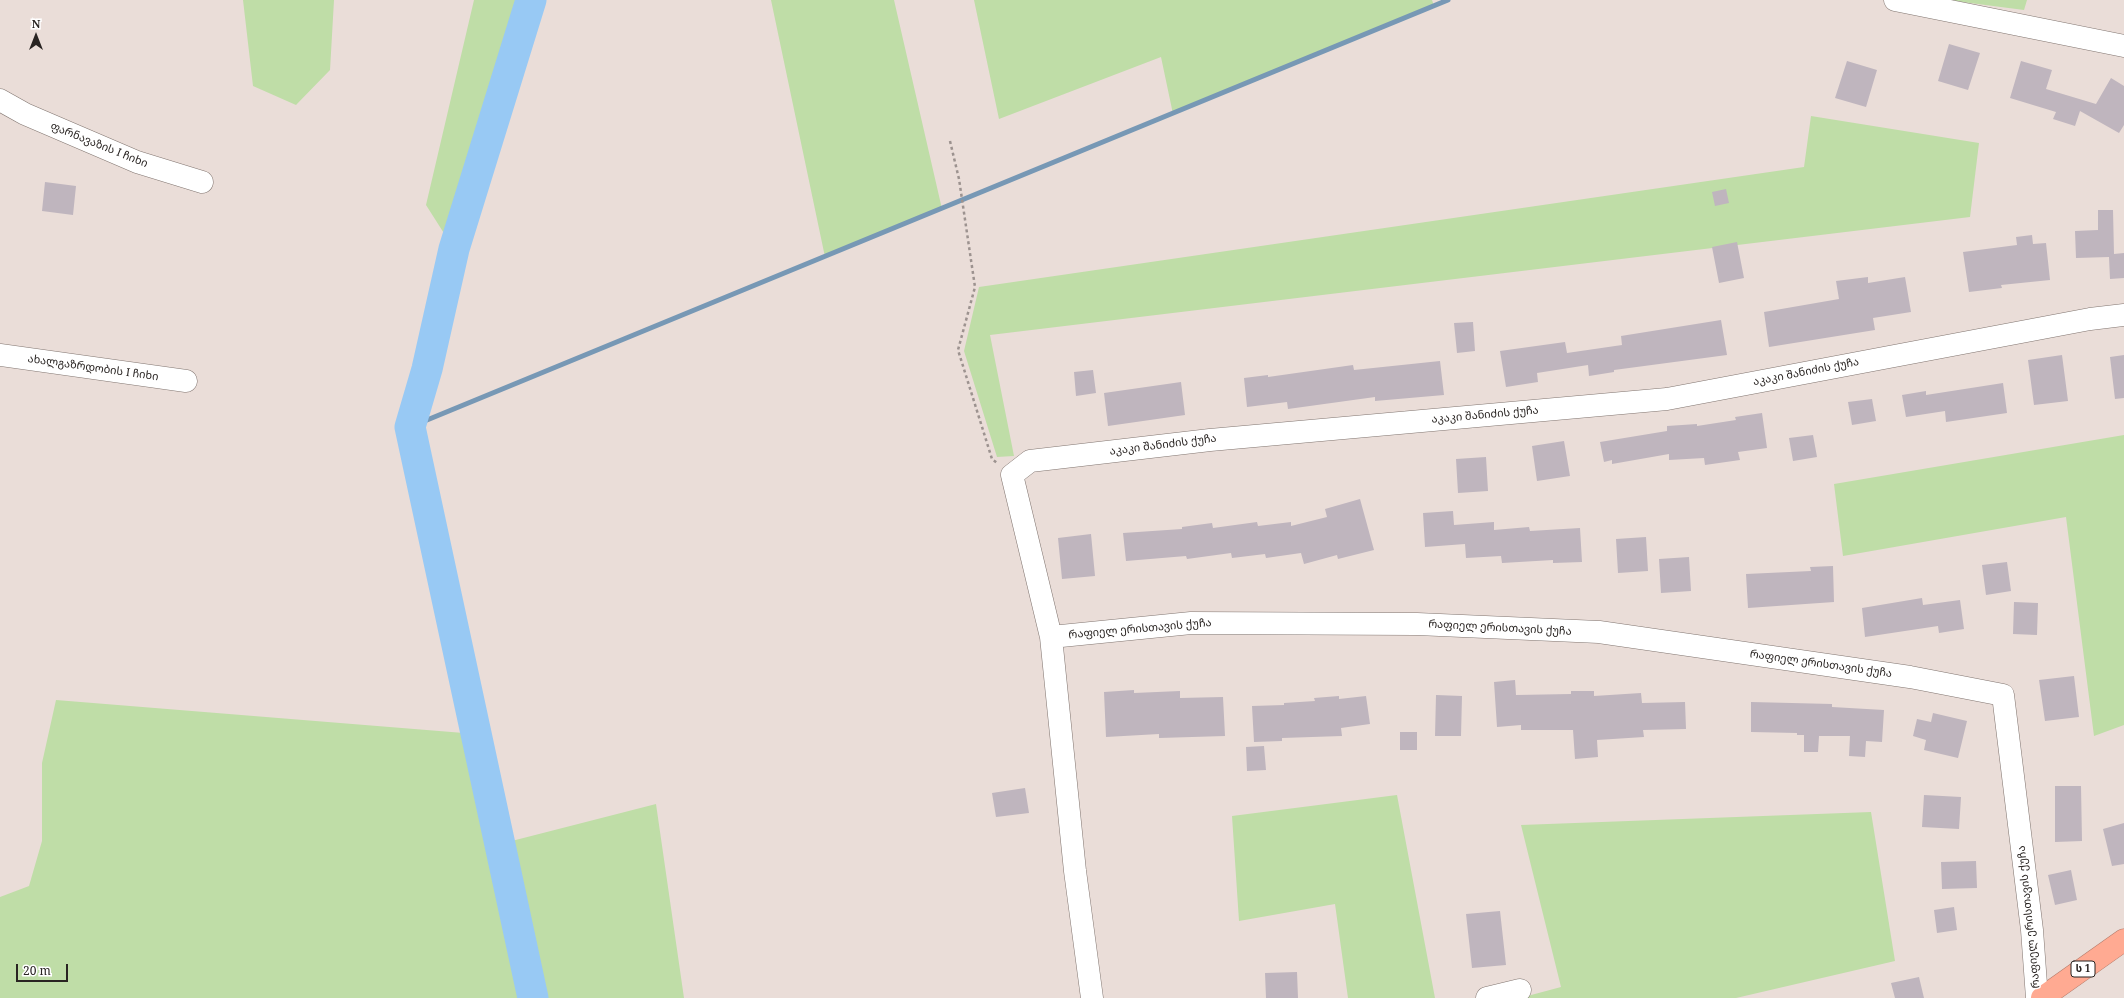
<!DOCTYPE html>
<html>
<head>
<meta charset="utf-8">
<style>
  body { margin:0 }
  #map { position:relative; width:2124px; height:998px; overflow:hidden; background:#eaddd8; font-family:"Noto Serif",serif }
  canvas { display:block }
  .north { position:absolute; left:16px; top:16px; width:40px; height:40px; -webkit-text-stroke:3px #fff; paint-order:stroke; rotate:0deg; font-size:11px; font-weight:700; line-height:16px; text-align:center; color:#292422 }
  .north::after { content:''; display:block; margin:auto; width:14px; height:18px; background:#292422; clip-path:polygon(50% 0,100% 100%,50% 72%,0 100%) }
  .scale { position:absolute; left:16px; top:964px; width:52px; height:18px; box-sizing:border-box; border:2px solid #292422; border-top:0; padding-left:5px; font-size:12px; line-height:14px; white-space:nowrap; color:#292422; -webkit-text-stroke:3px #fff; paint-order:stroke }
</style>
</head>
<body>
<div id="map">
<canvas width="2124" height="998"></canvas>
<div class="north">N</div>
<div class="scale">20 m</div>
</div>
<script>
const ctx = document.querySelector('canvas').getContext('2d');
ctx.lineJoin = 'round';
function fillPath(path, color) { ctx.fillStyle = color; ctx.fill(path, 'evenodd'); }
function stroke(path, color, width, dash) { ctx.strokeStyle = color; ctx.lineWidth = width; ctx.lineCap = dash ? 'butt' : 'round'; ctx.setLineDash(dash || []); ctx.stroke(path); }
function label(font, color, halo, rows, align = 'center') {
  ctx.font = font + ' "Noto Serif","Noto Sans Georgian",serif'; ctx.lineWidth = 3; ctx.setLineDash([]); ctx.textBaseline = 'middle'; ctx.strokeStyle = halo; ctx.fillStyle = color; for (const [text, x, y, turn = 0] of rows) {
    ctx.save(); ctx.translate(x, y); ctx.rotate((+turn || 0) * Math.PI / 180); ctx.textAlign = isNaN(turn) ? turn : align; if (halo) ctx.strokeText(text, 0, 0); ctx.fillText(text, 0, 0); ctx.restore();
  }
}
fillPath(new Path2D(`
  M243,0H334L330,70L296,105L253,86Z
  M474,0H531L454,249L426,205Z
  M771,0H894L942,209L825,257Z
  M974,0H1432L1434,6L1173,114L1161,57L999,119Z
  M1947,0H2027L2024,10Z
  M1811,116L1979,143L1970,217L990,335L1014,456L997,457L964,351L979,287L1804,167Z
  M2124,435V725L2094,736L2066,517L1843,556L1834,484Z
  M56,700L476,734L500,844L656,804L684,998H0V897L29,886L42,841V763Z
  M1397,795L1435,998H1348L1335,904L1239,921L1232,816Z
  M1871,812L1895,961L1736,998H1520L1561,987L1521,825Z`), '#bfdda7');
stroke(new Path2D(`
  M410,427L1448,0`), '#7798b5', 5);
stroke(new Path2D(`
  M531,0L454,249L427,369L410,427L533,998`), '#98c9f4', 31);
fillPath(new Path2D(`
  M1949,44L1980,53L1968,90L1938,81Z
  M1847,61L1877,70L1866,107L1835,98Z
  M2021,61L2052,70L2046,89L2096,104L2111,78L2124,86V125L2119,133L2080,111L2075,126L2053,119L2056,112L2010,98Z
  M45,182L76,186L73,215L42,211Z
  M1726,189L1729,203L1715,206L1712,192Z
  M2098,210H2113L2114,254L2124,253V278L2110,279L2109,257L2076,258L2075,231L2098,230Z
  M2032,235L2033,244L2046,243L2050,280L2001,285L2002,288L1969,292L1963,252L2017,245L2016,237Z
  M1737,242L1744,278L1719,283L1712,247Z
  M1868,277V283L1905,277L1911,312L1873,318L1875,330L1769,347L1764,312L1839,299L1836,281Z
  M1721,320L1727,355L1614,370V372L1589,376L1588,365L1537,373L1538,382L1506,387L1500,351L1565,342L1567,353L1622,345L1621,336Z
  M1473,322L1475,351L1457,353L1454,323Z
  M2062,355L2068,401L2034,405L2028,360Z
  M2124,355V398L2115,399L2110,357Z
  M1440,361L1444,395L1375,401V397L1288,409L1287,402L1247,407L1244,378L1268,375V377L1353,365L1354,370Z
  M1093,370L1096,393L1076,396L1074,372Z
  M1181,382L1185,415L1108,426L1104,393Z
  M2003,383L2007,413L1946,422L1945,411L1906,417L1902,395L1926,391V395Z
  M1872,399L1876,421L1852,425L1848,402Z
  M1762,413L1767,448L1738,452L1740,460L1705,465L1704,458L1669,460V454L1612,464V460L1604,462L1600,442L1667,431V426L1697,424V426L1736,420L1735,417Z
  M1813,435L1817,457L1793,461L1789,438Z
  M1564,441L1570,476L1537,481L1532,446Z
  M1486,457L1488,491L1458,493L1456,459Z
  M1360,499L1374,550L1338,559L1337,555L1304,564L1301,553L1266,558L1265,554L1232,558L1231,553L1187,559L1186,556L1126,561L1123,533L1182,529V527L1212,523L1213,528L1257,522L1258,526L1291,522V526L1327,517L1325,509Z
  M1453,511L1454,525L1494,522V530L1529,527L1530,531L1580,528L1582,562L1553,563V560L1502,563L1501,556L1466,558L1465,544L1425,547L1423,513Z
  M1091,534L1095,576L1062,579L1058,538Z
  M1646,537L1648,571L1618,573L1616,539Z
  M1689,557L1691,591L1661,593L1659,559Z
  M2007,562L2011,591L1986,595L1982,565Z
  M1833,566L1834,602L1748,608L1746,574L1811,571L1810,567Z
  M1922,598L1923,605L1960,600L1964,629L1939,633L1938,626L1865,637L1862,608Z
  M2014,602L2038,603L2037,635L2013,634Z
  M2074,676L2079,717L2045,721L2039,680Z
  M1515,680L1516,695L1571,694V691H1594V696L1641,693L1642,703L1685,702L1686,729L1643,730L1644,737L1597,740L1598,757L1575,759L1573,730H1521V725L1497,727L1494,682Z
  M1134,690V693L1180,691V698L1223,697L1225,736L1159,738V734L1106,737L1104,692Z
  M1436,695L1462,696L1461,736H1435Z
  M1339,696V699L1366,696L1370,724L1341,728L1342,736L1282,738V741L1254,742L1252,706L1284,705V703L1315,701L1314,698Z
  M1751,702L1832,704V707L1884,710L1882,742L1866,741L1865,757L1849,756L1850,736H1819L1818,752H1804V735H1797V733L1751,732Z
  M1933,713L1967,721L1958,758L1924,750L1926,740L1913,736L1917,719L1931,722Z
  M1400,732H1417V750H1400Z
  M1264,746L1266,770L1247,771L1246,747Z
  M2055,786H2081L2082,841L2055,842Z
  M1025,788L1029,813L996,817L992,793Z
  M1924,795L1961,797L1959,829L1922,827Z
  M2124,823V864L2112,866L2103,829Z
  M1976,861L1977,888L1942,889L1941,862Z
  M2071,870L2077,900L2055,905L2048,875Z
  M1954,907L1957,930L1937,933L1934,910Z
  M1500,911L1506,965L1472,968L1466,914Z
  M1297,972L1298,998H1266L1265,973Z
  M1919,977L1924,998H1895L1891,983Z`), '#bfb5be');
const minor = new Path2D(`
  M1895,0L2124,46
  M0,100L25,114L137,162L202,182
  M0,355L186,381
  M1051,637L1191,623L1417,624L1599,632L1910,677L2003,695L2032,930L2037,998
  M1092,998L1075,871L1051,637L1012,475L1030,461L1210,440L1667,399L2090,319L2124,315
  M1487,998L1520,990`);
const highway = new Path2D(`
  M2042,998L2124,940`);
stroke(minor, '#817570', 23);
stroke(highway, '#b47b6b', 23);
stroke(new Path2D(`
  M950,141L959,179L975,287L958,350L992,459L997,463`), '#9c928f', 2.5, [3, 3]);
stroke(minor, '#fff', 22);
stroke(highway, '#ffaa92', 22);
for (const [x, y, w] of [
  [2083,969,24]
]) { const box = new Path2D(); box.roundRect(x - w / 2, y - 8, w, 16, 3); ctx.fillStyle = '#fff'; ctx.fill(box); stroke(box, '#292422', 1); }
label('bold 10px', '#292422', null, [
  ["ს 1",2083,969]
]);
label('11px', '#292422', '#fff', [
  ["ფარნავაზის I ჩიხი",99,145,22],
  ["ახალგაზრდობის I ჩიხი",93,368,8],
  ["აკაკი შანიძის ქუჩა",1806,372,-11],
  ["აკაკი შანიძის ქუჩა",1485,415,-5],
  ["აკაკი შანიძის ქუჩა",1163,445,-7],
  ["რაფიელ ერისთავის ქუჩა",1500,628,3],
  ["რაფიელ ერისთავის ქუჩა",1140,629,-5],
  ["რაფიელ ერისთავის ქუჩა",1821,664,8],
  ["რაფიელ ერისთავის ქუჩა",2029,917,-96]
]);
</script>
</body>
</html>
